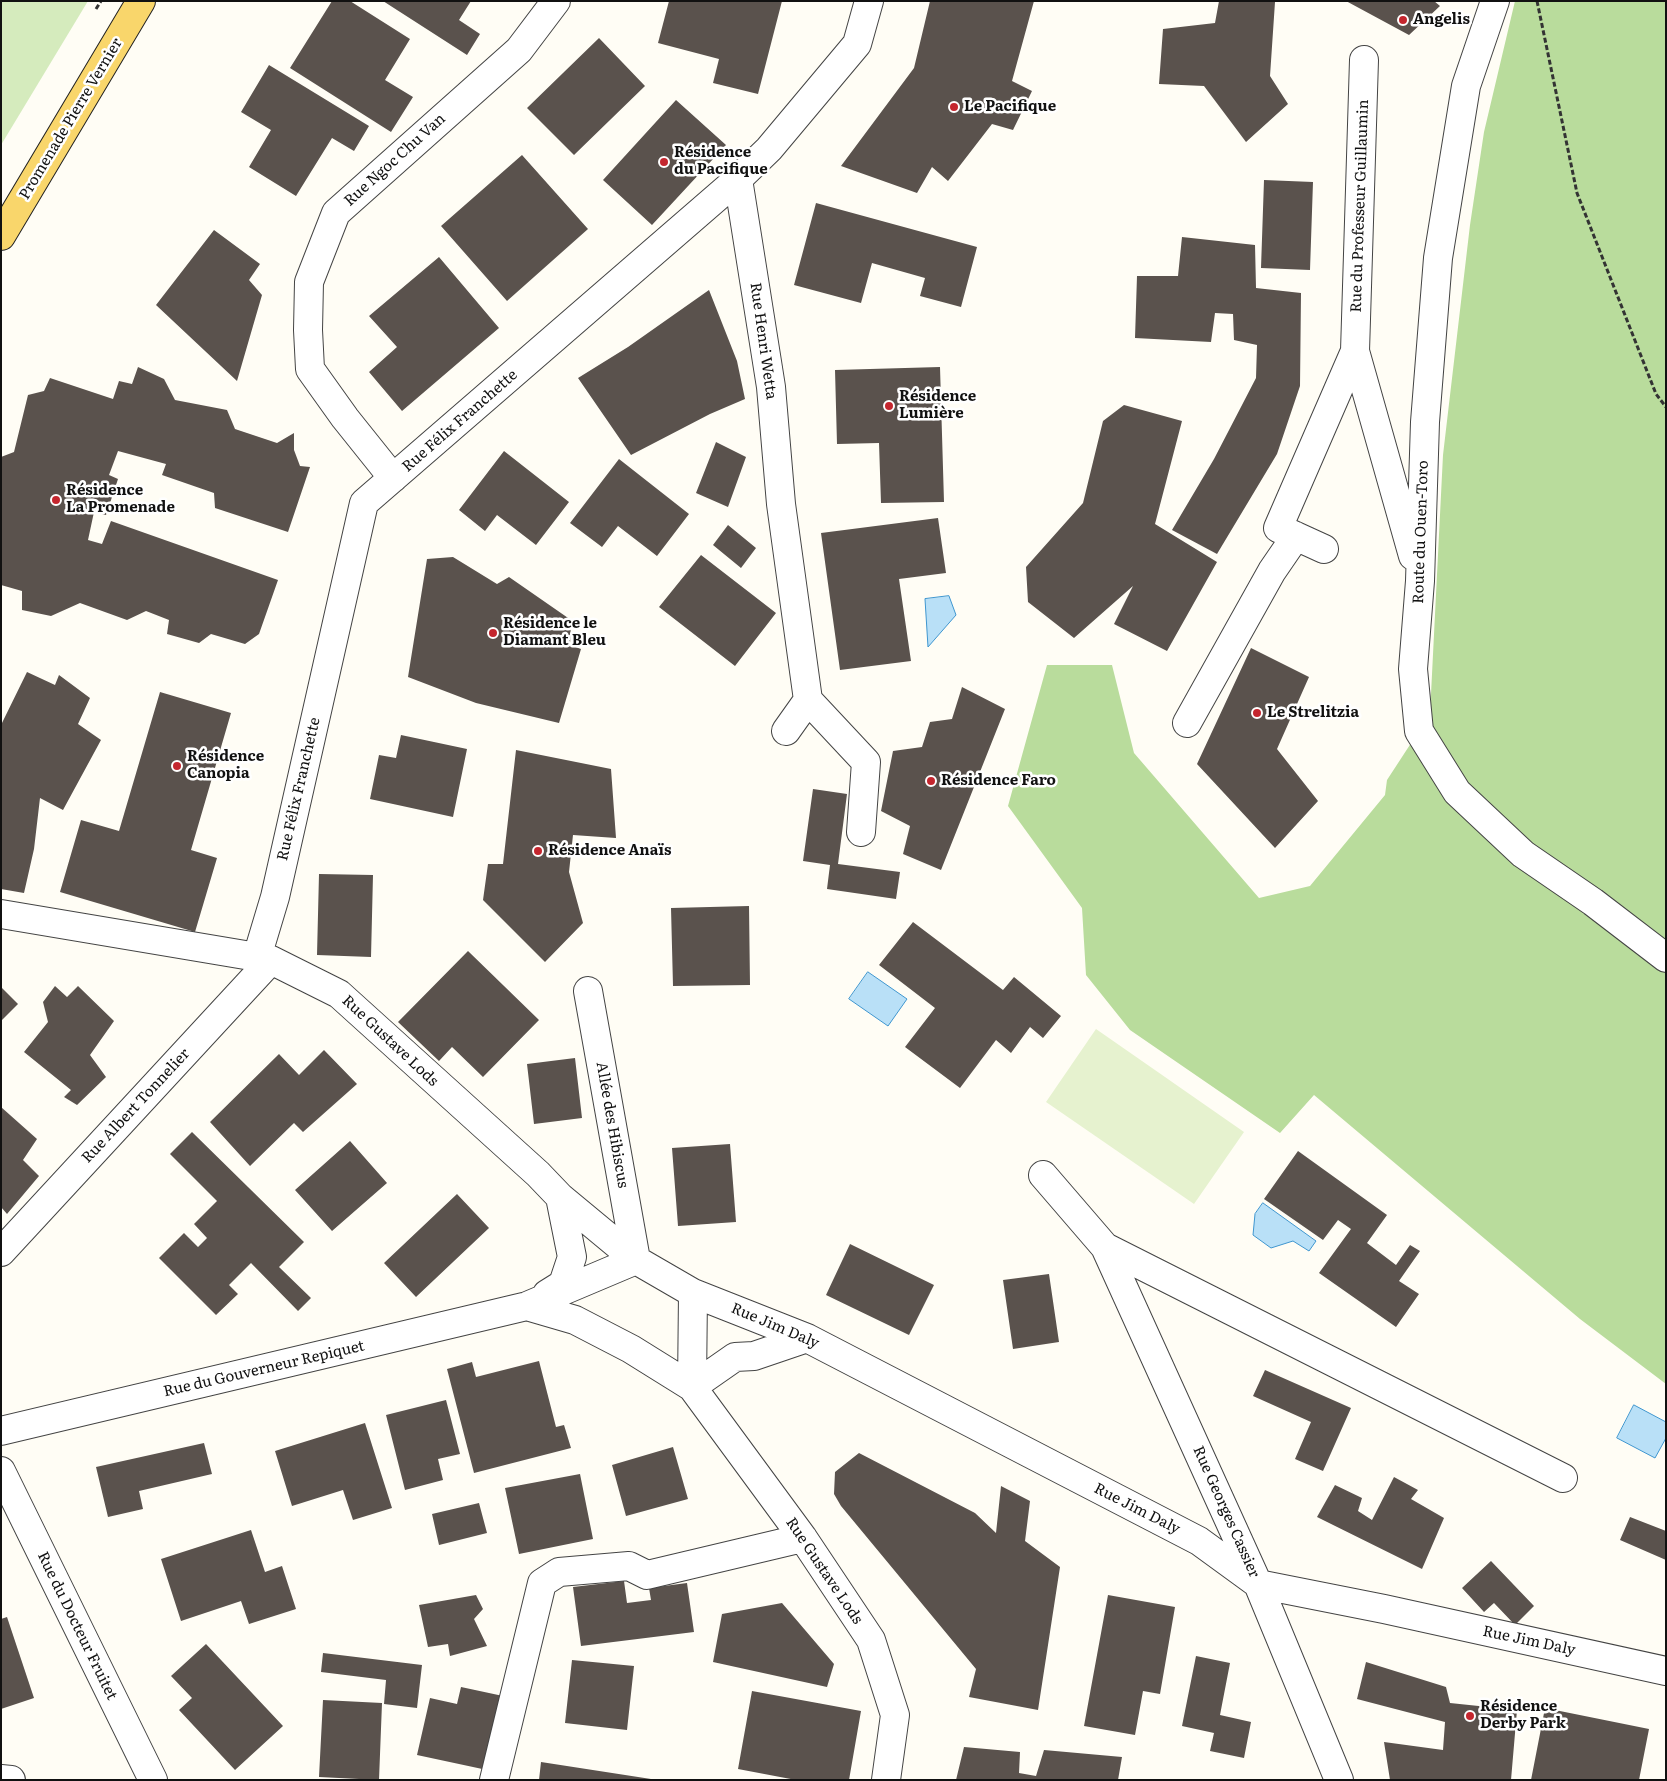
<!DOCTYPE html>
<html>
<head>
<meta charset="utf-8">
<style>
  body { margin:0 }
  #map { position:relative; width:1667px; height:1781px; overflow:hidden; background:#fffdf5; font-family:Literata,serif }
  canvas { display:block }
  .frame { position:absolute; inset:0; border:2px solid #111; pointer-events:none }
</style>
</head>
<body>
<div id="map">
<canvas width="1667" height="1781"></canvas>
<div class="frame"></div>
</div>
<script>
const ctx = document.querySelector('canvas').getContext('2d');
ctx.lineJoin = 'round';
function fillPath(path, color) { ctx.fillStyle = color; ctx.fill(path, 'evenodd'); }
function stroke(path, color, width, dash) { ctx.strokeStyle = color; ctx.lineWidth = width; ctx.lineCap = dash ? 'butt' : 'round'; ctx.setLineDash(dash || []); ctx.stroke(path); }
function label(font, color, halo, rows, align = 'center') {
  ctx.font = font + ' Literata,serif'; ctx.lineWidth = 5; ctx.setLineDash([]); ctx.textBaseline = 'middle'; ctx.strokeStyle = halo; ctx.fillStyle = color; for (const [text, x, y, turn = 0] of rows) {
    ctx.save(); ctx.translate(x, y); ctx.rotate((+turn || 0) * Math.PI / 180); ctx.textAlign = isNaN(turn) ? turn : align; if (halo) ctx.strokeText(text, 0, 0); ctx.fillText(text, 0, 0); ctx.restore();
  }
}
fillPath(new Path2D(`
  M1,1H88L1,145Z`), '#d5ebbd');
fillPath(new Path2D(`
  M1515,1H1666V1384L1580,1319L1314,1095L1280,1133L1130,1030L1086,975L1082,908L1008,806L1047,665H1112L1134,753L1259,898L1310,886L1385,795L1387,780L1430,714L1443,455L1470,225L1484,132Z`), '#b9dc9c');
fillPath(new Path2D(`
  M1096,1029L1244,1132L1194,1204L1046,1102Z`), '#e6f2cf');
const water = new Path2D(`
  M949,596L956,615L928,647L925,599Z
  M868,972L907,999L888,1026L849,999Z
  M1263,1203L1316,1241L1309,1251L1293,1241L1271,1248L1253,1235L1255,1214Z
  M1634,1405L1666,1422V1438L1655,1458L1617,1438Z`);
fillPath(water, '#b9e0f7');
stroke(water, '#3f96cf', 1);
fillPath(new Path2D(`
  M332,1H350L410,39L385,80L413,97L391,132L290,68Z
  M383,1H471L459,20L480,34L467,55Z
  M669,1H782L758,94L713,83L719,59L658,43Z
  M930,1H1034L1012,81L1032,91L1013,130L992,124L948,181L932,167L917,193L841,166L914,68Z
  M1219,1L1275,2L1270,76L1288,104L1246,142L1204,86L1159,84L1163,29L1215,23Z
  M1346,1H1434L1440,6L1409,35Z
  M599,38L645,86L574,155L527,108Z
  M269,65L369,126L354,151L332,138L296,196L249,167L271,130L241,112Z
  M676,100L726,145L652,225L603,180Z
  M522,155L588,229L507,301L441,226Z
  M1264,180L1313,182L1310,270L1261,268Z
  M816,203L977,247L961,307L920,296L925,278L872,263L861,303L794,285Z
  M214,230L260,264L249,280L262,295L237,381L156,305Z
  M1182,237L1255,245L1256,288L1301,293L1300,386L1277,454L1217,554L1172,530L1214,459L1256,378L1257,345L1234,340L1233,314L1215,313L1211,342L1135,338L1137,276H1178Z
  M439,257L499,328L402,411L369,372L397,347L369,316Z
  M709,290L737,361L745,399L710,414L631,455L578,378L628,347Z
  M138,367L164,379L175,400L227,410L235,429L277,443L294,433V450L300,466L310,467L288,532L215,508L214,493L162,475L166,464L118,451L109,475L118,479L106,515L94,512L88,540L102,544L111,521L278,580L259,634L245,644L211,634L199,643L167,634L169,620L146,611L127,620L80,603L51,616L22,610V591L1,585V457L14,452L28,395L44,391L50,378L113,399L119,381L132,384Z
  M940,367L944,502L881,503L879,443L837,444L835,370Z
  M1124,405L1182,421L1155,524L1217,562L1167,651L1114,624L1133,586L1074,638L1028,602L1026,567L1083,503L1103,421Z
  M716,442L746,457L728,507L696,493Z
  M504,451L569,502L536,545L497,515L485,531L459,510Z
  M619,459L689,514L657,556L618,526L602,547L570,523Z
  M938,518L946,573L899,579L911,661L840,670L821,533Z
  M728,525L756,548L741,568L713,545Z
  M701,555L776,613L735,666L659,607Z
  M453,557L497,584L509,577L571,620L570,645L581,649L559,723L476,703L408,677L427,559Z
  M1251,648L1309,677L1277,749L1318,801L1275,848L1197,764Z
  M27,672L55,685L59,675L90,698L78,724L101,740L63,810L40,798L34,849L24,893L1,889V725Z
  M962,687L1005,709L941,870L903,854L910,826L881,811L893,751L922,747L930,722L952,719Z
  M160,692L231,713L191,850L217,858L195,932L60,892L81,820L119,831Z
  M401,735L467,749L453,817L370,799L379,755L396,758Z
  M516,750L611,769L616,838L573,835L569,872L583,923L545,962L483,900L488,864H503Z
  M813,789L847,794L838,864L900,872L896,899L827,889L830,865L803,861Z
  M319,874L373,875L371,957L317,955Z
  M749,906L750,985L673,986L671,908Z
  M913,922L1003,990L1014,977L1061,1016L1043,1038L1030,1027L1011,1053L996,1040L960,1088L905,1047L935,1008L879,965Z
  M468,951L539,1020L483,1077L452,1047L439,1061L398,1022Z
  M55,986L67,997L78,986L114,1021L90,1055L106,1077L77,1105L64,1097L71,1090L24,1052L48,1022L43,1002Z
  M1,987L18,1004L1,1021Z
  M324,1050L357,1084L303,1132L294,1123L250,1166L210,1122L279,1054L299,1075Z
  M575,1058L582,1118L534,1124L527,1064Z
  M1,1107L37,1139L23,1160L39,1176L7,1214L1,1207Z
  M192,1132L304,1242L279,1267L311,1298L298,1311L251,1263L229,1285L238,1294L216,1315L159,1258L184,1233L198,1247L207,1238L194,1224L217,1201L170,1154Z
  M350,1141L387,1183L332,1231L295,1190Z
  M730,1144L736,1222L678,1226L672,1148Z
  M1298,1151L1387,1215L1367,1243L1396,1265L1410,1245L1420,1251L1399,1281L1419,1294L1396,1327L1319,1273L1351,1229L1338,1220L1323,1240L1264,1199Z
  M457,1194L489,1228L416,1297L384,1263Z
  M850,1244L934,1285L909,1335L826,1295Z
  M1049,1274L1059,1342L1013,1349L1003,1280Z
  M539,1361L556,1427L564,1425L571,1448L474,1473L447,1369L472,1362L476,1377Z
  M1265,1370L1351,1408L1323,1471L1295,1459L1311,1422L1253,1396Z
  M446,1400L460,1454L438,1459L443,1480L405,1490L386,1415Z
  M365,1423L392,1508L353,1520L343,1490L292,1506L275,1451Z
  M204,1443L212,1474L139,1491L143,1509L108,1517L96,1467Z
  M673,1447L688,1499L626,1516L612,1465Z
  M859,1453L975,1513L996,1533L1001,1486L1030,1501L1025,1541L1060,1567L1038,1710L969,1697L976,1669L841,1506L834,1494L835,1472Z
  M580,1474L593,1539L519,1554L505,1488Z
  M1394,1477L1418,1490L1411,1499L1444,1518L1422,1569L1317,1517L1335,1485L1362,1498L1358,1511L1372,1520Z
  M479,1503L487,1533L439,1545L432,1514Z
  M1630,1517L1666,1531V1560L1620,1540Z
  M251,1530L265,1572L282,1566L296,1609L249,1624L241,1601L181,1621L161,1559Z
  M1491,1561L1534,1606L1515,1625L1494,1603L1484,1612L1462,1588Z
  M624,1581L627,1603L651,1600L649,1588L687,1583L694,1632L581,1646L573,1587Z
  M476,1595L483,1609L474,1619L487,1646L450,1656L448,1644L428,1647L419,1605Z
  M1108,1595L1175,1607L1160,1694L1143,1691L1135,1735L1084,1726Z
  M782,1603L834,1664L827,1687L713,1662L722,1614Z
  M7,1617L34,1698L1,1709V1619Z
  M206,1644L283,1726L235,1770L179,1710L192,1698L171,1676Z
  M323,1653L422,1665L417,1708L384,1704L386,1680L321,1672Z
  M1196,1656L1230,1663L1220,1715L1251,1722L1244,1758L1210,1751L1214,1733L1182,1726Z
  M572,1660L634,1666L627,1730L565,1723Z
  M1366,1662L1446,1687L1450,1703L1517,1710L1511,1780H1390L1384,1742L1443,1750L1445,1722L1357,1699Z
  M461,1687L503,1696L487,1770L417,1755L430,1698L457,1704Z
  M752,1691L861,1711L849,1780H796L738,1769Z
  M323,1700L382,1703L379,1780L319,1777Z
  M1545,1708L1649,1729L1639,1780H1531Z
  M964,1747L1020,1752L1019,1773L1036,1776L1044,1750L1122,1757L1118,1780H956Z
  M541,1762L651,1779V1780H539Z`), '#5a524d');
const minor = new Path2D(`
  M1495,1L1466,86L1438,258L1425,422L1420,581L1413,669L1419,731L1457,792L1523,854L1593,902L1666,958
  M738,179L771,387L781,504L808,700L866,762L861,832
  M1355,351L1413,556
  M393,478L345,418L310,369L308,330L309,282L336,213L519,50L556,1
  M1324,549L1278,528L1355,351L1364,60
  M1187,723L1272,571L1296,536
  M786,731L808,700
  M1,914L257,957L271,960L339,994L538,1174L560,1197L636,1260L693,1293L807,1338L1199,1541L1258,1584L1384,1609L1666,1671
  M257,957L275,897L364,503L738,179L769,149L857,44L869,1
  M588,991L636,1260
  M1043,1175L1105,1247L1563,1478
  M1105,1247L1258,1584L1339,1780
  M1,1252L271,960
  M547,1294L563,1284L572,1257L560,1197
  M527,1306L575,1320L631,1349L692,1387L803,1538L871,1640L895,1715L886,1780
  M692,1387L735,1357L754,1356L807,1338
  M692,1387L693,1293
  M1,1431L527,1306L636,1260
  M1,1471L153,1780
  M1,1779L11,1780
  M494,1780L542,1583L559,1572L629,1566L647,1575L803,1538`);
const major = new Path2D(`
  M1,236L141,1`);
stroke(minor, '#444', 30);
stroke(major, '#222', 30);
stroke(new Path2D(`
  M1537,1L1577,193L1656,394L1666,407
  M96,9L101,1`), '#333', 3, [5, 2.5]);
stroke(minor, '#fff', 28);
stroke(major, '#f9d66b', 28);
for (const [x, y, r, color] of [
  [1403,20,5,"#c4262e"],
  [954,107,5,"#c4262e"],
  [664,162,5,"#c4262e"],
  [889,406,5,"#c4262e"],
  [56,500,5,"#c4262e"],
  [493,633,5,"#c4262e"],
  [1257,713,5,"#c4262e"],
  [177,766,5,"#c4262e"],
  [931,781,5,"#c4262e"],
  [538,851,5,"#c4262e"],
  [1470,1716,5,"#c4262e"]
]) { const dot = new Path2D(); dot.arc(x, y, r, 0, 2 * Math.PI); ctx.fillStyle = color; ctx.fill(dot); stroke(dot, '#fff', 2); }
label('bold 15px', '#111', '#fff', [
  ["Angelis",1413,20],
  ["Le Pacifique",964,107],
  ["Résidence",674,153],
  ["du Pacifique",674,170],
  ["Résidence",899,397],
  ["Lumière",899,414],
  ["Résidence",66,491],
  ["La Promenade",66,508],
  ["Résidence le",503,624],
  ["Diamant Bleu",503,641],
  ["Le Strelitzia",1267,713],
  ["Résidence",187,757],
  ["Canopia",187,774],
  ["Résidence Faro",941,781],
  ["Résidence Anaïs",548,851],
  ["Résidence",1480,1707],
  ["Derby Park",1480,1724]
], 'left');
label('15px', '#111', '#fff', [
  ["Promenade Pierre Vernier",71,119,-59],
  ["Rue Ngoc Chu Van",395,160,-42],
  ["Rue du Professeur Guillaumin",1360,206,-88],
  ["Rue Henri Wetta",763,341,82],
  ["Rue Félix Franchette",460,421,-41],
  ["Route du Ouen-Toro",1421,532,-88],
  ["Rue Félix Franchette",299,789,-77],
  ["Rue Gustave Lods",390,1041,43],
  ["Rue Albert Tonnelier",136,1106,-47],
  ["Allée des Hibiscus",612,1125,80],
  ["Rue Jim Daly",775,1326,23],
  ["Rue du Gouverneur Repiquet",264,1369,-13],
  ["Rue Jim Daly",1137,1509,27],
  ["Rue Georges Cassier",1226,1512,66],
  ["Rue Gustave Lods",824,1571,56],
  ["Rue du Docteur Fruitet",77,1626,64],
  ["Rue Jim Daly",1529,1641,12]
]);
</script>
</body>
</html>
